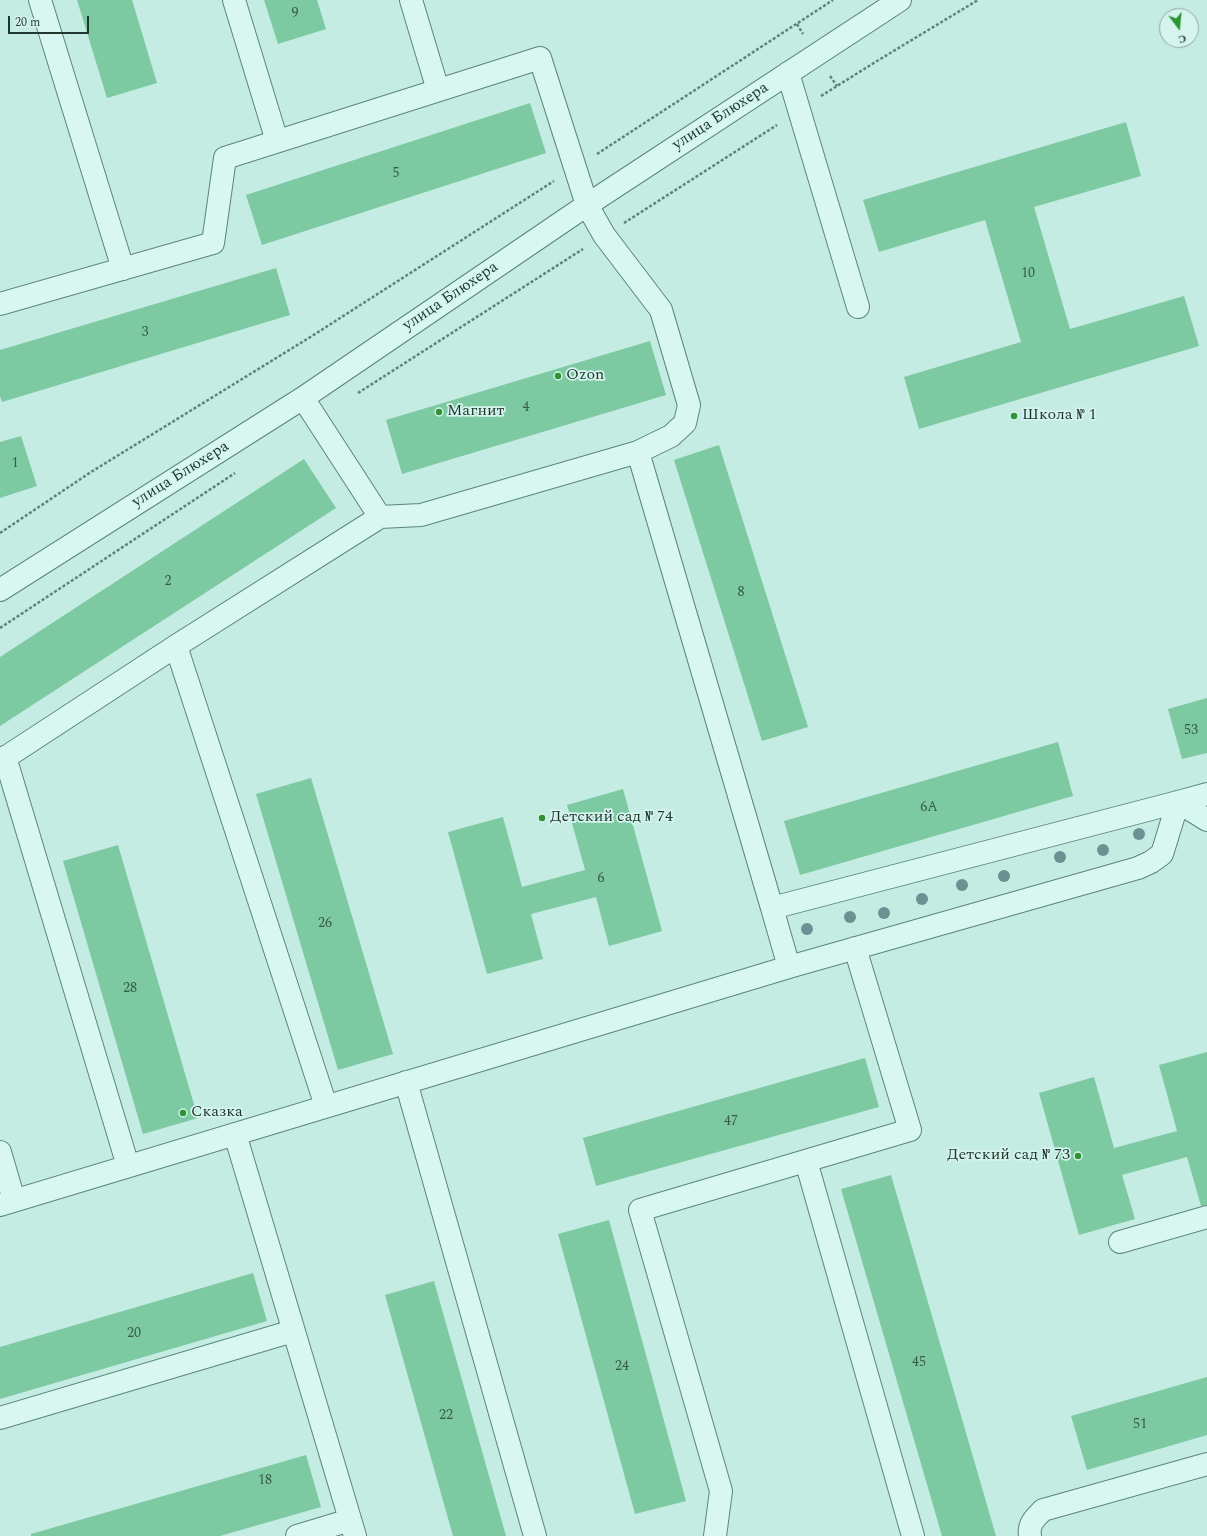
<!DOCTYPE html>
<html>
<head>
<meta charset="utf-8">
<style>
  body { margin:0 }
  #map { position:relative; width:1207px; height:1536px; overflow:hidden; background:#c4ece3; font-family:Spectral,serif }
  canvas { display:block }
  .north { position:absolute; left:1159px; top:8px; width:40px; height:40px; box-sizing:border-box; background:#d4f4ed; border:1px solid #8ca8a0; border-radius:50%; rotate:164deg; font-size:11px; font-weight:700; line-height:16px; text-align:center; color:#1f372c }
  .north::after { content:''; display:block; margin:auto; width:14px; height:18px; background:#2e9335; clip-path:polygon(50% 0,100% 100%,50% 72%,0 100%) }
  .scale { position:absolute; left:8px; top:16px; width:81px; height:18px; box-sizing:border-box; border:2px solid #1f372c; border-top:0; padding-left:5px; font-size:12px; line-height:14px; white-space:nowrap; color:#1f372c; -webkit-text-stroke:3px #d4f4ed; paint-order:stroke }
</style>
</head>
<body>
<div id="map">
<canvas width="1207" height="1536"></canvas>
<div class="north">С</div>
<div class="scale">20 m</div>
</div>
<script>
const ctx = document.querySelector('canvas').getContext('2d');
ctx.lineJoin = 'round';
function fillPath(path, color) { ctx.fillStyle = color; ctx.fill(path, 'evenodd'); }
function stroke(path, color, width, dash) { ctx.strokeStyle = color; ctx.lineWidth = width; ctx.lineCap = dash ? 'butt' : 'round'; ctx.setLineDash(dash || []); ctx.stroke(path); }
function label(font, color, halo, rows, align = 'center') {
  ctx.font = font + ' Spectral,serif'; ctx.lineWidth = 3.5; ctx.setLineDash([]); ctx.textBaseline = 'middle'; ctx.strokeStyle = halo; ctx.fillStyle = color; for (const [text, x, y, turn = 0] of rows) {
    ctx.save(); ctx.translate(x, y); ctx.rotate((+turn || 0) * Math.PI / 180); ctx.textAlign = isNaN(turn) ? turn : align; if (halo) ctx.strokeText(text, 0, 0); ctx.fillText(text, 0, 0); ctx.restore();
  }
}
fillPath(new Path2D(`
  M77,0H132L157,83L107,98Z
  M264,0H317L326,29L278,44Z
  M530,103L546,153L262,245L246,195Z
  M1126,122L1141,176L1034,207L1070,329L1184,296L1199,346L919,429L904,377L1021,342L985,220L879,252L863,200Z
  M276,268L290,315L2,402L0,396V350Z
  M650,341L666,395L402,474L386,420Z
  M21,436L37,486L0,498V442Z
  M719,445L808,727L762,741L674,460Z
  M304,459L336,508L0,726V657Z
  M1207,698V753L1182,759L1168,709Z
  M1058,742L1073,796L800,875L784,821Z
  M311,778L393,1054L338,1070L256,794Z
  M623,789L662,931L609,946L596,897L531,914L543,959L487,974L448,832L503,817L522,887L585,870L567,805Z
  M118,845L198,1118L143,1134L63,861Z
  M1207,1052V1205L1201,1206L1187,1157L1122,1175L1135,1219L1079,1235L1039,1093L1094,1077L1114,1148L1177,1131L1159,1065Z
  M865,1058L879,1107L596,1186L583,1138Z
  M891,1175L996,1536H942L841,1189Z
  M609,1220L686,1501L635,1514L558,1234Z
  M253,1273L267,1321L0,1399V1347Z
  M434,1281L506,1536H453L385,1295Z
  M1207,1377V1435L1087,1470L1071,1416Z
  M306,1455L321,1507L220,1536H31V1534Z`), '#7cc9a2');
const minor = new Path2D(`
  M40,0L123,269
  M234,0L277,141
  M411,0L438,90
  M788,73L858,307
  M0,304L213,243L225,158L540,58L587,205L604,235L661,310L689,405L685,423L671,436L638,452L772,908
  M303,398L380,517
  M0,590L303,398L587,205L900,0
  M176,646L326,1106
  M5,757L128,1166
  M0,761L176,646L380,517L421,515L638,452
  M1178,802L1162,854L1151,862L1138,868L789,967L772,908L1178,802L1207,794
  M1178,802L1207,820
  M406,1082L535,1536
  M235,1134L355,1536
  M0,1152L14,1200
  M806,1161L913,1536
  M0,1205L789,967
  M1120,1242L1207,1217
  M0,1418L293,1331
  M297,1536L350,1520
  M715,1536L721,1491L640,1210L910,1130L855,948
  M1030,1536C1028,1524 1035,1518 1043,1510L1207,1464`);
stroke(minor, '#5b8675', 24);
stroke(new Path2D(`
  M797,24L803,34
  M830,76L837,86
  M821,96L877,61L978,0
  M597,154L833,0
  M624,223L777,125
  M358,393L583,249
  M0,533L91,472L312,336L554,181
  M0,628L235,473`), '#5b8675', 2.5, [3, 2]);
stroke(minor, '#d7f7f0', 22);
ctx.fillStyle = '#6d9093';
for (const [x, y] of [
  [1139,834],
  [1103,850],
  [1060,857],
  [1004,876],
  [962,885],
  [922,899],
  [884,913],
  [850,917],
  [807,929]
]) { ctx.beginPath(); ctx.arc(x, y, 6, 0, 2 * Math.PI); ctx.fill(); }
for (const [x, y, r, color] of [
  [558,376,4,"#2e9335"],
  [439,412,4,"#2e9335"],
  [1014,416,4,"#2e9335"],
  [542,818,4,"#2e9335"],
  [183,1113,4,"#2e9335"],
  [1078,1156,4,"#2e9335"]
]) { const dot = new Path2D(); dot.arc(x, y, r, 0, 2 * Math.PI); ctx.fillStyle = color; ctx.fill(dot); stroke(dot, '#d4f4ed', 1.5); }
label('14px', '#365c4a', null, [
  ["9",295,14],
  ["5",396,174],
  ["10",1028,274],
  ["3",145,333],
  ["4",526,408],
  ["1",15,464],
  ["2",168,582],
  ["8",741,593],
  ["53",1191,731],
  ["6А",929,808],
  ["6",601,879],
  ["26",325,924],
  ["28",130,989],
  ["47",731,1122],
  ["20",134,1334],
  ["45",919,1363],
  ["24",622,1367],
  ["22",446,1416],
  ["51",1140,1425],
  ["18",265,1481]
]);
label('16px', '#1f372c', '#d4f4ed', [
  ["улица Блюхера",721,117,-33],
  ["улица Блюхера",451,297,-34],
  ["улица Блюхера",181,475,-32]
]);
label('16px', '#1f372c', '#d4f4ed', [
  ["Ozon",566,376],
  ["Магнит",447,412],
  ["Школа № 1",1022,416],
  ["Детский сад № 74",550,818],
  ["Сказка",191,1113],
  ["Детский сад № 73",1070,1156,"right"]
], 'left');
</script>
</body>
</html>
